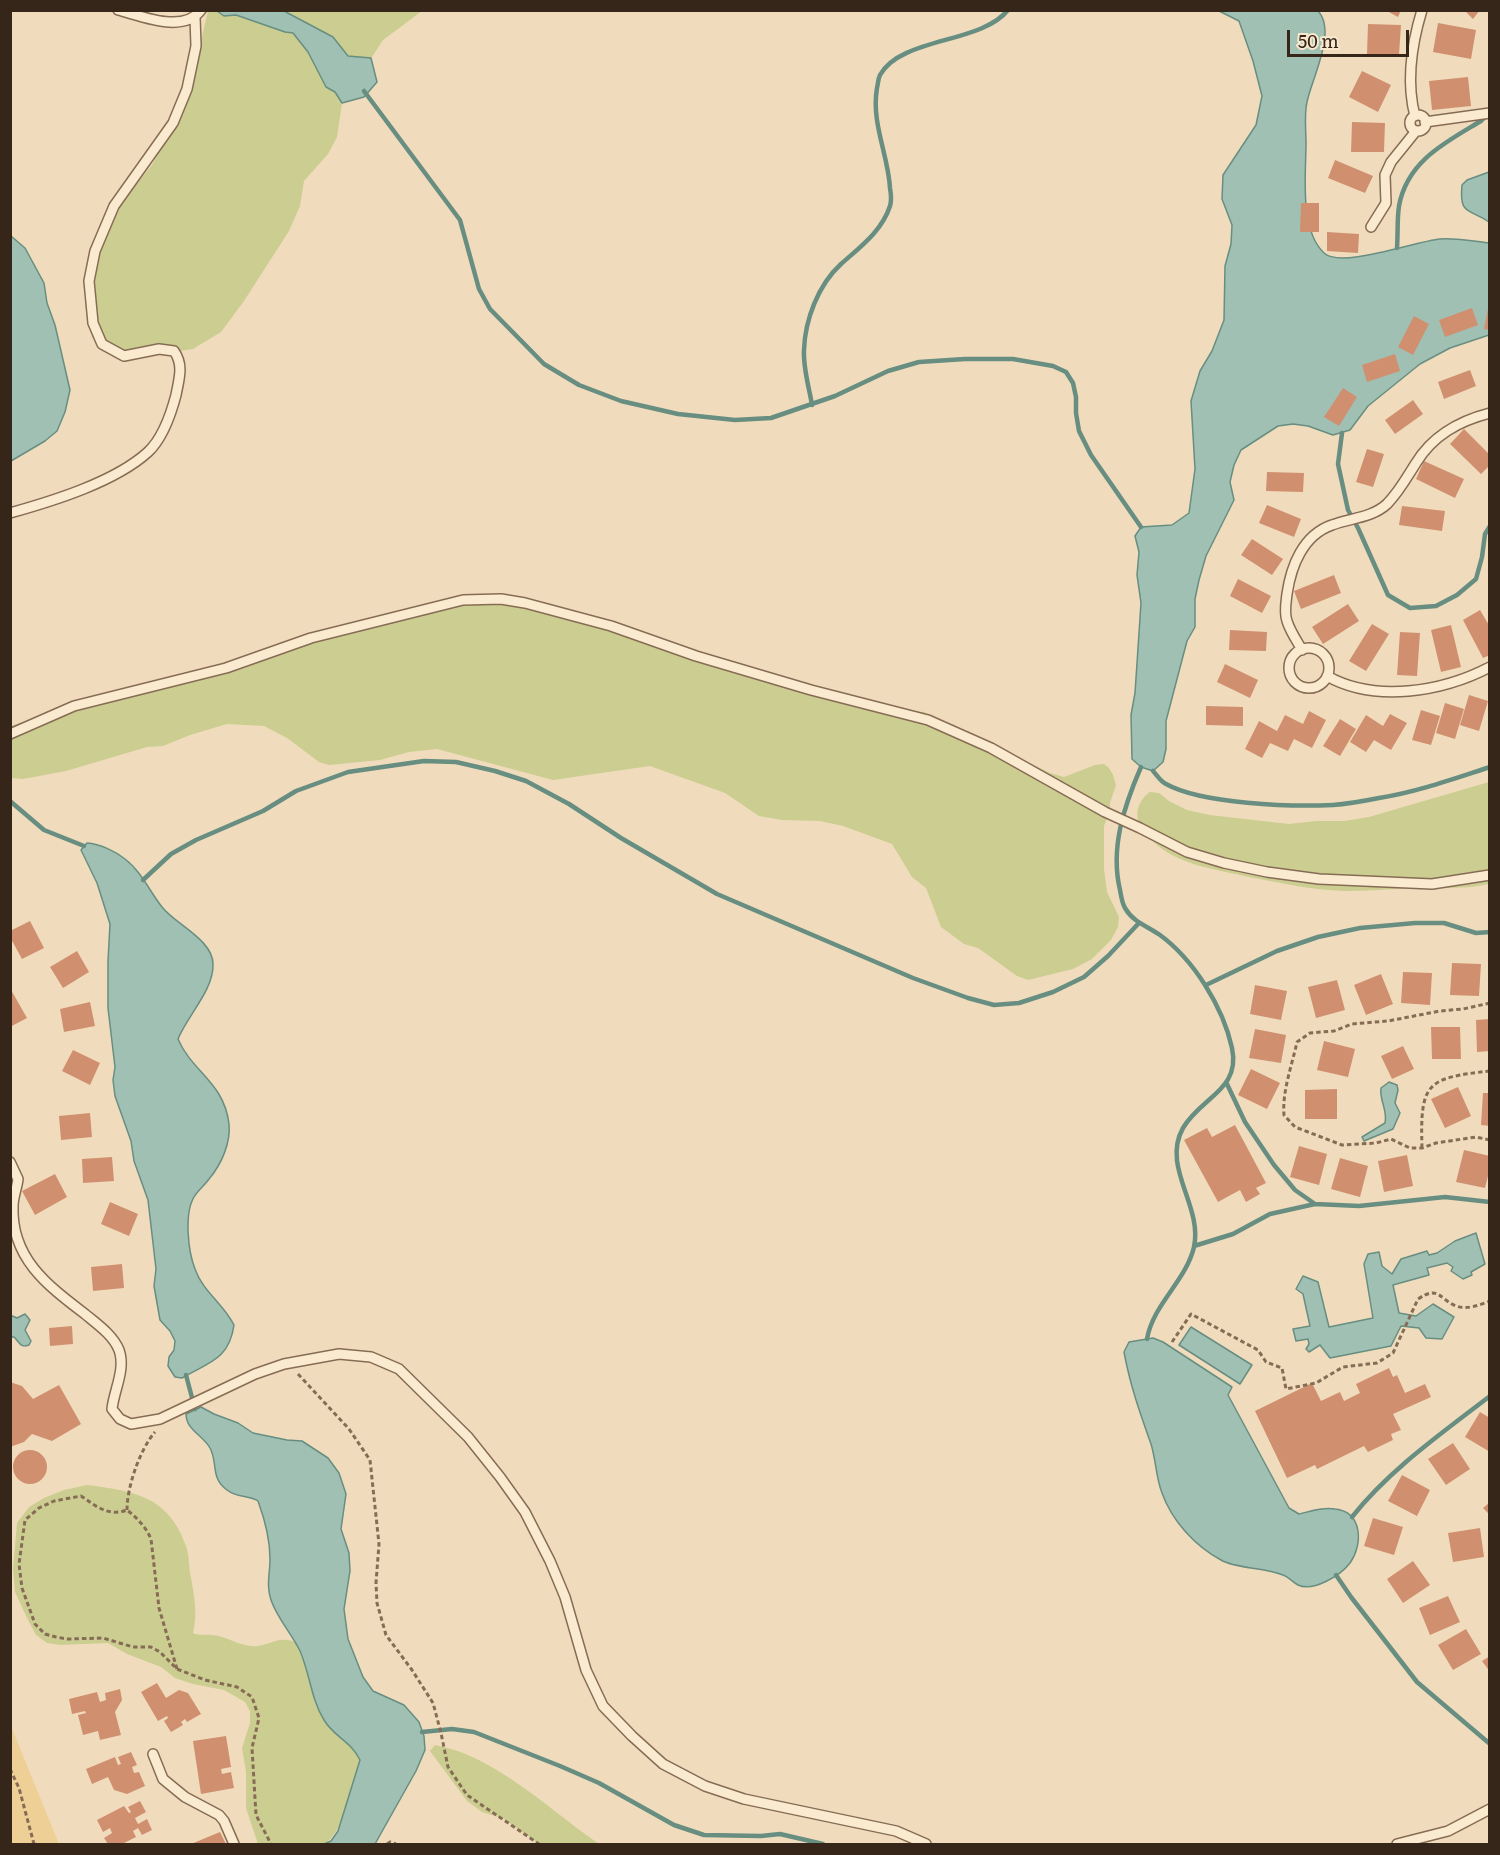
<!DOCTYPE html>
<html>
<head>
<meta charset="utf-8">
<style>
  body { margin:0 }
  #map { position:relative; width:1500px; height:1855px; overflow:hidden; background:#f0dcbc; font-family:Literata,serif }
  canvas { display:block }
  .frame { position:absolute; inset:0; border:12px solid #36261a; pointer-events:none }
  .scale { position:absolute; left:1287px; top:30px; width:122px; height:27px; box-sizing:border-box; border:3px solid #36261a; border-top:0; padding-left:8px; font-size:18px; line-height:21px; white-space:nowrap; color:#36261a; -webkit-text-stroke:4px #f7e7cc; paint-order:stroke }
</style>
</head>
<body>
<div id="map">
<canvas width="1500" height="1855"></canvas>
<div class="frame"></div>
<div class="scale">50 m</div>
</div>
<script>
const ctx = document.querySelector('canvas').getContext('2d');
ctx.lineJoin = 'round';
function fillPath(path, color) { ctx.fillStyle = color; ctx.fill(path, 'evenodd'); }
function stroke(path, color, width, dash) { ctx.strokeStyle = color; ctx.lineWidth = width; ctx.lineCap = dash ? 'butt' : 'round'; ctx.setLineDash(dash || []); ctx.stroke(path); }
fillPath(new Path2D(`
  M208,11H422L383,40L342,103L337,137L328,154L304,181L300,206L289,231L244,301L221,332L193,349L121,360L103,351L92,337L86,310L84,286L90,250L107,220L152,165L186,103Z
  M491,597L567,613L892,710L924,712L1050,773L1064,777L1095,765L1104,764L1109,768L1113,775L1116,785L1110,803V810L1104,826V869L1107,892L1119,917L1118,927L1111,940L1092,959L1073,969L1028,980L1017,976L978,948L964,944L941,927L926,888L912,877L892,844L843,826L820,821L782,820L759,816L725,793L650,766L553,780L437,749L409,752L380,760L329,765L319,762L287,738L264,726L227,724L190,735L163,746L147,747L66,771L23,779L10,778V726L45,715L260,654Z
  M1489,782V884C1464,890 1439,887 1412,888C1390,889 1367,891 1344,891C1312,890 1281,883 1249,877C1210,868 1165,864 1141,827C1133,815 1139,799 1150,792L1159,793L1169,801L1187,810L1210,815L1289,824L1316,821H1344L1369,817Z
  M87,1485C133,1491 169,1496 186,1546C189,1554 189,1565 190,1573C194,1594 198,1613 193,1633C200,1636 204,1634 212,1635C228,1636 241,1648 258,1646C273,1644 279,1636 295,1642C302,1656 308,1671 312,1686C315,1698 317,1707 322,1718C332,1736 350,1739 360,1760C355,1782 344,1833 324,1844H258L246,1808V1772L242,1748L250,1723V1711L245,1702L224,1690L193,1684L175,1678L161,1667L127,1654L108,1643L60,1645L47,1643L36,1635L27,1618L15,1592L13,1569L17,1523L29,1507L44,1498L64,1490Z
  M435,1745C494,1755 551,1811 599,1844H539L504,1819L482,1812L467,1801L430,1751Z`), '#cbce90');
fillPath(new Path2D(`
  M11,1726L59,1844H11Z`), '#eed097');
const water = new Path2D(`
  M217,11H284L333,37L348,56L371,58L377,82L364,97L342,103L335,92L326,87L308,52L293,33L285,32L236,15L224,16Z
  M1219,11H1318C1337,31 1312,78 1307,102C1304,115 1306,130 1306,143C1306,175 1299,229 1324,253C1341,269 1416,241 1440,239C1456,238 1473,241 1489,243V335L1450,348L1420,364L1368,406L1350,430L1333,435L1308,426L1293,424L1278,426L1241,450L1234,465L1230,482L1234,500L1206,556L1199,580L1195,599V627L1187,641L1166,721V749L1163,762L1153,771L1141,767L1132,759L1131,715L1135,693L1141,603L1137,575L1139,552L1135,536L1141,527L1172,525L1189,513L1195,469L1191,401L1200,371L1212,351L1224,320L1225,266L1231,244L1232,225L1222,199L1223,175L1256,125L1262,96L1253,61L1239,21Z
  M1489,172H1490L1489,222C1469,208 1459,216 1462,185L1467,180Z
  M11,236L25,248L44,283L47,303L55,325L70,390L65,412L57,431L45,441L11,461Z
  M87,843C100,844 115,851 125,859C141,871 150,892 162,907C175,924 213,940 213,964C214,990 187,1016 178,1039C192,1072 224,1082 229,1124C231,1143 221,1165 209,1179C205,1185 198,1190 194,1197C184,1214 188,1251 195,1269C203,1292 223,1303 234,1325C229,1360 209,1362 182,1378L175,1377L168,1366L169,1357L174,1350L175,1341L170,1331L160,1320L154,1286L156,1269L148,1200L134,1161L131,1141L115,1096L113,1080L115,1067L108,1008V961L110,924L97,883L81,850Z
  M1389,1082L1397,1085L1398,1090L1395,1103L1400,1113L1393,1129L1364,1141L1362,1137L1385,1123C1388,1110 1379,1100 1381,1088Z
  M1476,1233L1485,1264L1471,1272L1472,1275L1463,1279L1451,1271L1453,1267L1447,1263L1427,1268L1429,1275L1393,1285L1399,1313L1416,1316L1433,1304L1454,1317L1442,1339L1426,1338L1419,1328L1401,1326L1391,1346L1330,1358L1320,1345L1309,1352L1306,1349L1309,1344L1308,1339L1296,1341L1293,1329L1310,1326L1303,1294L1296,1289L1303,1276L1318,1282L1329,1327L1373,1318L1364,1264L1368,1254L1379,1252L1382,1266L1392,1274L1401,1259L1427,1251L1429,1255L1437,1253L1455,1241Z
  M25,1314L30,1320L25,1330L31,1341L29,1345C20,1348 20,1343 14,1337H11L10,1315L17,1318Z
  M1191,1327L1252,1365L1240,1384L1179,1345Z
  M1153,1338L1163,1342L1232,1387L1228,1395L1289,1508L1299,1514C1311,1511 1324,1507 1335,1509C1363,1512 1363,1545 1350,1563C1340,1576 1313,1592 1298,1585C1292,1582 1289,1577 1283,1575C1264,1567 1236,1569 1221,1560C1195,1546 1172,1521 1162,1493C1156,1478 1156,1460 1151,1444C1140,1413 1130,1385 1124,1352L1129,1342Z
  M201,1407L214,1414L238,1423L253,1433L287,1440L302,1441L328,1458L339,1473L346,1494L341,1529L349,1553L350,1571L344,1609L348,1639L363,1677L373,1691L404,1705L419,1722L424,1736L425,1750L416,1771L375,1844H324L331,1841L338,1831L360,1760C351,1741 334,1737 324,1720C311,1699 310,1674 300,1651C292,1634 277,1618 271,1600C266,1585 270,1574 270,1559C270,1539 265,1520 258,1501C249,1495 237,1498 227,1490C210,1478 218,1462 210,1448C203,1435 186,1430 186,1414Z`);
fillPath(water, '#a0c0b4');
stroke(water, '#678e81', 1.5);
stroke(new Path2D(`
  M364,91L460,220L479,289L490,309L544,364L579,385L621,401L678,414L735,420L771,418L835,396L888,371L919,362L965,359H1013L1053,366L1066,372L1073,383L1076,397V413L1079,431L1091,455L1141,527
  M1397,248C1398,234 1397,219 1399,206C1407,161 1446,142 1481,121L1488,114
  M812,405C809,387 803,368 804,350C805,320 818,285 841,264C860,247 882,231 890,206C892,200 891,194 890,188C888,154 871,123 877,88C878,84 878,79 880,75C901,37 981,44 1008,10
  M1342,433L1338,464L1348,510L1358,528L1388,595L1410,608L1436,606L1457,595L1476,579L1482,557L1485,534L1490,526
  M1141,767C1124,806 1110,848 1120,890C1121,896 1122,903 1125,908C1133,922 1147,926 1160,935C1194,960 1223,1007 1232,1048C1241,1090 1201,1097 1183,1128C1161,1167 1203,1206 1194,1247C1186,1281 1153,1304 1147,1339
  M1153,771C1157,775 1160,781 1166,784C1202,804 1291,807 1333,805C1348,804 1364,801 1379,798C1417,792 1453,779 1490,767
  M10,801L44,830L84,846
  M143,880L171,854L196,840L263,811L296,791L348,772L424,761L456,762L495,771L526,781L569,804L621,838L717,894L913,978L968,998L994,1005L1019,1003L1053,992L1084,977L1108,956L1138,924
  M1206,985L1277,951L1318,937L1360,928L1415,923H1444L1476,933L1490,932
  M1227,1084L1245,1122L1274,1165L1295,1190L1315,1204L1359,1206L1445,1197L1490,1202
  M1194,1246L1233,1234L1270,1214L1315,1204
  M186,1375L195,1409
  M1352,1517C1389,1470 1442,1433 1490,1396
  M1336,1575L1351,1597L1417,1682L1490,1744
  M422,1732L452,1729L474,1732L560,1766L599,1783L674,1825L704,1835L761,1836L780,1834L823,1844`), '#678e81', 4.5);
fillPath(new Path2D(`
  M1385,10H1401L1398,17Z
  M1464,10H1480L1473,19Z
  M1438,23L1476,30L1471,59L1433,52Z
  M1368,24L1401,25L1399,55L1367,54Z
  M1362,71L1391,85L1378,112L1349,97Z
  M1468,77L1471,106L1432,110L1429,81Z
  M1352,122L1385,123L1384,152H1351Z
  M1335,160L1373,176L1365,193L1328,178Z
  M1301,203H1319V232H1300Z
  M1327,232L1359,234L1358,253L1327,251Z
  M1472,308L1478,325L1445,337L1439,320Z
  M1488,309H1490V330L1484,329Z
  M1414,316L1429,324L1413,355L1398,347Z
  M1395,354L1400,371L1367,382L1362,365Z
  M1470,370L1476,386L1444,399L1438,382Z
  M1343,388L1357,397L1339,426L1324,417Z
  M1413,400L1423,414L1395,434L1385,420Z
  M1464,429L1490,455V465L1481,474L1450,444Z
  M1367,449L1384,454L1373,487L1356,482Z
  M1424,461L1464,479L1455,498L1416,479Z
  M1267,472L1304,473L1303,492L1266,491Z
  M1267,505L1301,519L1294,537L1259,523Z
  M1402,506L1445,511L1442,531L1399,525Z
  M1252,539L1283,559L1272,575L1241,555Z
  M1334,575L1341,593L1301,609L1294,591Z
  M1238,579L1271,596L1262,613L1230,596Z
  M1348,604L1359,621L1323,644L1312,627Z
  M1480,610L1490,627V655L1483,658L1463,620Z
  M1372,624L1389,634L1366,671L1349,661Z
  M1451,625L1461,667L1441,672L1431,630Z
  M1230,630L1267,632L1266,651L1229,650Z
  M1400,632L1420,633L1417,676L1397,675Z
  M1225,664L1258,680L1250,698L1217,682Z
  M1469,695L1488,701L1479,731L1460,725Z
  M1445,703L1464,709L1455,739L1436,733Z
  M1206,706L1243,707V726L1206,725Z
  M1421,710L1440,716L1431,745L1412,740Z
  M1309,711L1326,720L1312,748L1294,739L1288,751L1270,743L1262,758L1245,749L1259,721L1277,731L1285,715L1303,724Z
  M1390,714L1407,723L1391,750L1374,740L1366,752L1350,742L1366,715L1383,726Z
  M1340,719L1356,729L1340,756L1323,746Z
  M30,921L44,948L22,959L10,937V931Z
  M77,951L89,972L63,988L50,967Z
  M1452,963L1481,964L1479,996L1450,995Z
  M1403,972L1432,973L1430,1005L1401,1003Z
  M1381,974L1393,1004L1366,1015L1354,985Z
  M1337,980L1345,1010L1316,1018L1308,987Z
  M1255,985L1287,991L1281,1020L1250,1014Z
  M10,988L27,1018L10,1027Z
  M90,1002L95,1026L64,1032L60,1009Z
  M1490,1019V1051L1477,1052L1476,1020Z
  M1431,1027H1460L1461,1059H1432Z
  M1255,1029L1286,1035L1281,1063L1249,1058Z
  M1324,1041L1355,1049L1348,1077L1317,1070Z
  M1403,1046L1414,1069L1392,1079L1381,1056Z
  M73,1050L100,1063L90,1085L62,1071Z
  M1251,1069L1280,1083L1267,1109L1238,1095Z
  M1458,1087L1471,1116L1445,1128L1431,1099Z
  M1337,1089V1119H1305V1090Z
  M1483,1093H1490V1126L1481,1125Z
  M90,1113L92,1137L61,1140L59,1116Z
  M1235,1125L1266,1183L1256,1188L1260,1194L1246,1202L1240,1190L1218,1202L1184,1140L1207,1128L1212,1137Z
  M1299,1146L1327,1154L1319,1185L1290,1177Z
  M1464,1150L1490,1156V1168L1485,1188L1456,1182Z
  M1407,1155L1413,1186L1384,1192L1378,1161Z
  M112,1157L114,1181L83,1183L82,1159Z
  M1340,1158L1368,1166L1360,1197L1331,1189Z
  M55,1174L67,1197L35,1215L22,1191Z
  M110,1202L138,1214L129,1236L101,1224Z
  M122,1264L124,1288L93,1291L91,1267Z
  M72,1326L73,1344L50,1346L49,1328Z
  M1389,1368L1393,1377L1397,1375L1405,1393L1425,1384L1431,1397L1393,1414L1401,1430L1391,1434L1393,1440L1368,1452L1364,1446L1317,1469L1315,1465L1287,1478L1255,1411L1312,1383L1321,1401L1340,1392L1344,1401L1360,1393L1356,1384Z
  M10,1382L22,1386L33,1399L59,1385L81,1424L52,1441L32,1434L24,1442L10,1447Z
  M1480,1412L1490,1418V1452L1465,1437Z
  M1453,1443L1470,1469L1446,1485L1428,1459Z
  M13 1467a17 17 0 1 1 34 0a17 17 0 1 1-34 0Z
  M1402,1475L1430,1490L1417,1516L1388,1501Z
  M1490,1502V1515L1483,1508Z
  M1373,1518L1403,1527L1394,1555L1364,1546Z
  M1480,1528L1484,1557L1453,1562L1448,1533Z
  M1413,1561L1430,1585L1403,1603L1387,1579Z
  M1448,1596L1460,1622L1430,1635L1419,1608Z
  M1466,1629L1481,1654L1453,1670L1438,1645Z
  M1490,1656V1672L1482,1661Z
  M157,1683L166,1698L179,1690L188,1693L201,1714L187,1722L185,1719L181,1722L183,1725L171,1732L164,1721L168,1718L167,1716L158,1721L141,1692Z
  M120,1689L122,1700L115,1712L121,1735L100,1740L98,1731L83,1735L78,1715L86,1713L85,1711L72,1714L69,1699L97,1692L100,1702L106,1700L105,1693Z
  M226,1736L231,1767L221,1769L222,1774L231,1772L234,1788L201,1794L193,1741Z
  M131,1752L137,1765L132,1767L134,1773L139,1772L145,1786L127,1794L114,1790L108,1777L92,1784L86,1769L115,1757L118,1765L121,1764L118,1757Z
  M140,1801L146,1812L135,1818L138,1824L147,1819L152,1830L142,1835L138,1828L133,1831L136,1837L122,1844H108L104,1838L112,1833L110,1828L103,1832L97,1820L124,1806L129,1813L131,1812L128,1807Z
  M220,1832L226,1844H191Z`), '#d0906f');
const service = new Path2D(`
  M118,10C142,16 183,34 201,10
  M1410 123a8 8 0 1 1 16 0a8 8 0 1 1-16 0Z
  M1415,116C1406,82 1412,43 1422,10
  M1425,122L1490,113
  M1371,227L1386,203L1385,175L1391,162L1416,131
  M10,513C53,501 115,482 148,452C163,438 171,414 176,395C179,379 184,365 174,351L159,349L124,356L102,344L93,323L89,281L95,251L114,206L173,123L187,89L196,46L195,17
  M1289 668a20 20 0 1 1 40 0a20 20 0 1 1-40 0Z
  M1302,650C1297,641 1290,631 1287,621C1284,613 1286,602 1287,594C1291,566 1303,535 1332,525C1350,518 1372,518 1387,504C1399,492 1407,477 1416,463C1433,435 1459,421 1490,413
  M1327,676C1375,703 1442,692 1490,667
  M10,734L74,706L226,668L311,638L463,600L501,599L525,603L611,626L696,656L811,690L928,720L991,748L1105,812L1140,828L1187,852L1224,863L1267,872L1319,879L1432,884L1490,875
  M10,1162L18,1179C17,1188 13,1197 13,1206C11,1258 47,1285 85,1314C97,1324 113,1335 119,1350C126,1369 114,1390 112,1409L120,1419L131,1424L160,1419L255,1374L284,1364L339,1354L371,1357L399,1369L468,1437L500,1477L525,1512L550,1561L565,1597L586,1670L603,1706L632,1736L663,1764L705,1786L744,1799L896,1831L926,1844
  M153,1754L163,1779L185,1797L219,1815L224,1821L234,1844
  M1397,1844L1448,1831L1490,1809`);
stroke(service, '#876c55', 12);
stroke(new Path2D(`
  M1490,1003L1463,1009L1440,1011L1388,1021L1352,1024L1334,1031L1310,1033L1297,1042C1292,1065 1282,1092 1284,1115L1295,1127L1342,1145L1376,1143L1391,1139L1410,1148H1422L1436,1143L1476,1137L1490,1140
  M1422,1148C1420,1083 1426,1078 1490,1071
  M1172,1342L1191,1314L1258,1350L1266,1362L1282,1368L1286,1389L1316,1383L1343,1367L1377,1363L1393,1353L1418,1299C1439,1285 1439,1299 1456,1306C1467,1310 1480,1305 1490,1301
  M298,1374L349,1429L370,1460L379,1544L376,1583L377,1603L386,1635L412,1670L433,1703L441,1733L448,1767L467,1795L539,1844
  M127,1510C127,1487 140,1449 155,1432
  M177,1669L159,1608L151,1539C146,1527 137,1518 127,1510C108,1517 96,1506 81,1496L54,1501L39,1508L25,1520L19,1564L22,1588L35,1624L45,1634L56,1637L67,1639L103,1638L133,1647H151L160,1652L177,1669L205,1680L237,1687L252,1697L259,1718L252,1748L256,1815L271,1844
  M10,1769L19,1788L34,1844
  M387,1844L390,1842L396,1844`), '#876c55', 3, [4.5, 3]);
stroke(service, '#faeacf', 9);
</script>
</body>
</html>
